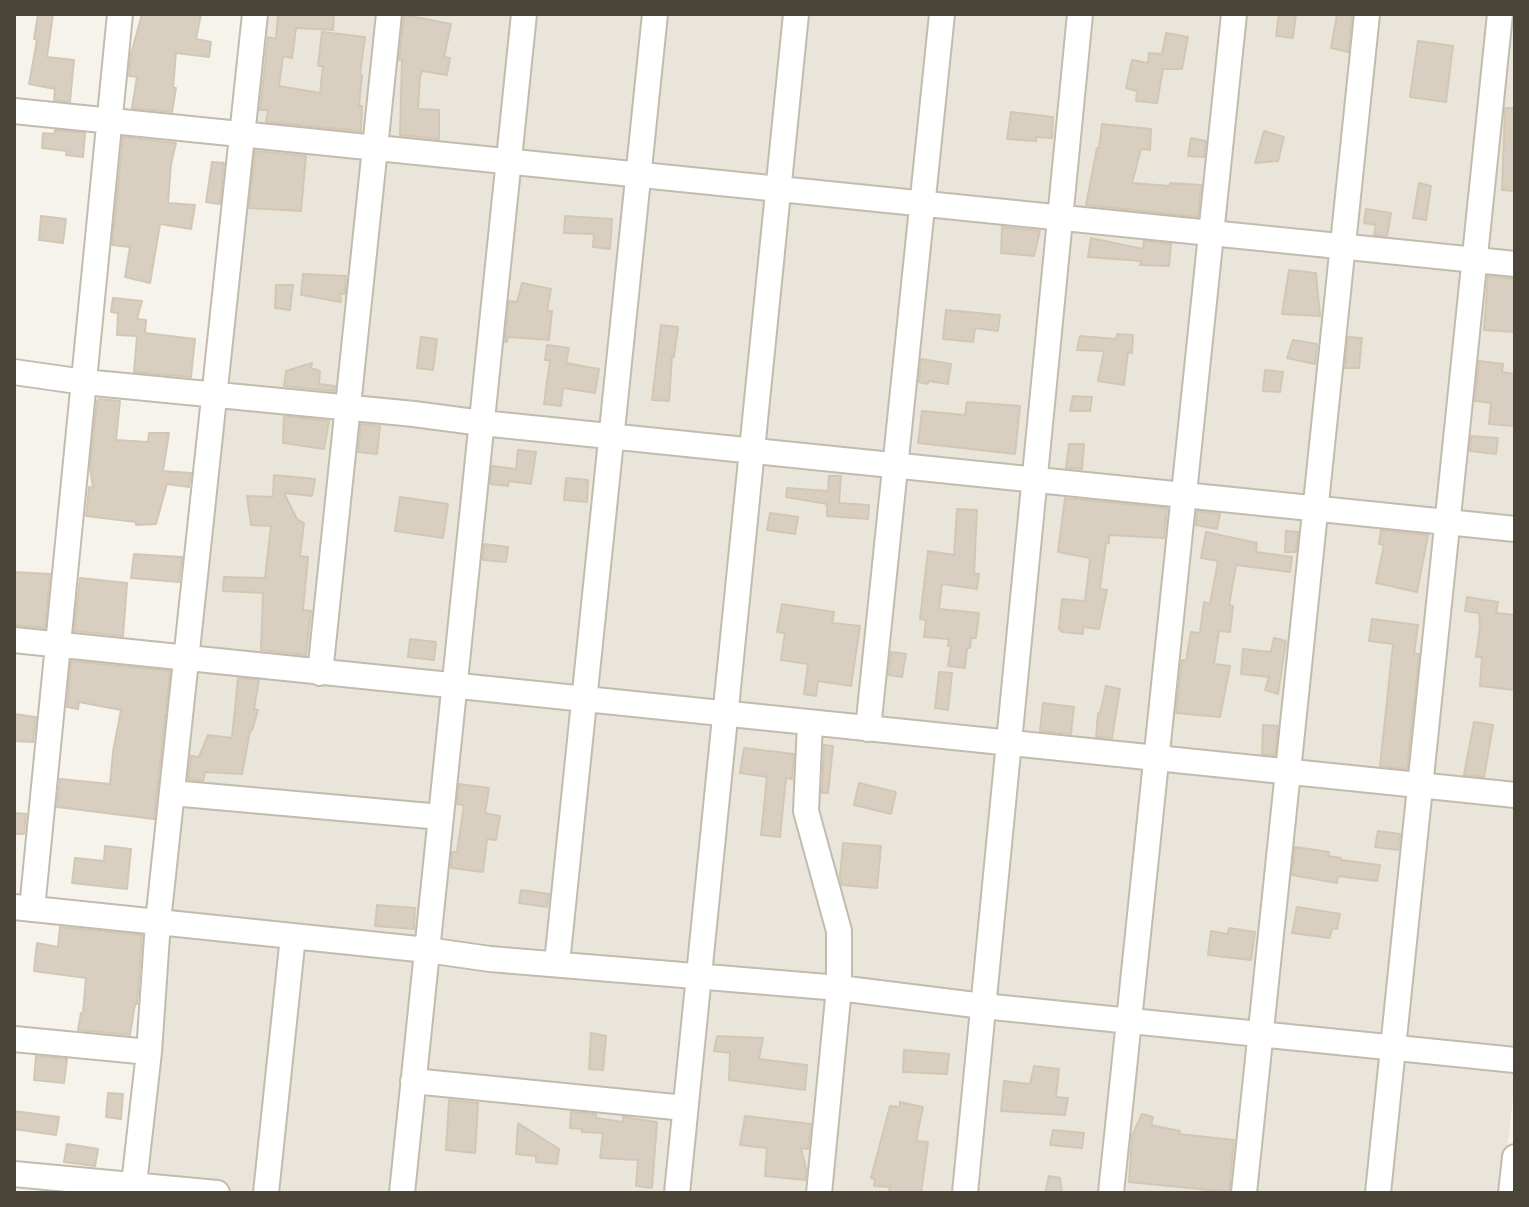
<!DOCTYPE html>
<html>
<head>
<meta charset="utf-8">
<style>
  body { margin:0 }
  #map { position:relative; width:1529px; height:1207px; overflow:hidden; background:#f6f3ec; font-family:Commissioner,sans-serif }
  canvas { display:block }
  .frame { position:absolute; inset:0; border:16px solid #4b4439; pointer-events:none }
</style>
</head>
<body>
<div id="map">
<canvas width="1529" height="1207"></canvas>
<div class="frame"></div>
</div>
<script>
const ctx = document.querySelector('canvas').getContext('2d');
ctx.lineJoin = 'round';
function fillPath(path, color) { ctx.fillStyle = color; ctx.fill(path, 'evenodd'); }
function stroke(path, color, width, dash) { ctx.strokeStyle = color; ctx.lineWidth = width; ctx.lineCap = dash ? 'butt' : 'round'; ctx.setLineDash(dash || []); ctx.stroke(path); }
fillPath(new Path2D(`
  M265,14H1515V1078L1503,1193H141Z`), '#eae5da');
const building = new Path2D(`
  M38,14H53L47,57L74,60L70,102L54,100L55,89L29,84L37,40L34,39Z
  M142,14H201L196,39L211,42L209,57L176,53L173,88H176L172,112L132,108L137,77L129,76L131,54Z
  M278,14H334L333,30L296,28L292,58L283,56L279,86L320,93L323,66H318L322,32L365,37L360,74L362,75L359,106H362L361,131L266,122L268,110H260L268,37L276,39Z
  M1279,14H1296L1293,38L1276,36Z
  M1337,14H1352L1348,52L1331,48Z
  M404,15L451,24L444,57L450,58L447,75L422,71L420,77L418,109L439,110V139L400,135L402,60H399Z
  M1166,33L1188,37L1182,69H1163L1157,103L1136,101L1137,91L1126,88L1132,60L1148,63L1149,53L1162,54Z
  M1418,41L1453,46L1446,102L1410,97Z
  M1505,108H1515V191L1502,190Z
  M1011,112L1053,117L1052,138L1036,137V141L1007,139Z
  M1102,124L1151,129L1150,150L1141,149L1132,183L1170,186V183L1201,185L1198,217L1086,205L1097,148H1099Z
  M55,130L85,133L83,157L66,155L67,151L42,148L43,133L54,134Z
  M1264,131L1284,137L1278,161L1255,163Z
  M123,137L176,143L171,164L168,203L195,205L191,229L160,224L150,283L125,277L130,247L112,245Z
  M1191,138L1206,141L1204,157L1188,156Z
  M255,151L306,156L301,211L249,208Z
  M212,162L224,163L220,204L206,202Z
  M1419,183L1431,186L1426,220L1413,218Z
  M1366,209L1391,213L1387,236L1374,235L1376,225L1364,223Z
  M41,216L66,219L63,243L39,240Z
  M565,216L612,219L610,249L593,247L594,234L564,233Z
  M1002,227L1040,231L1034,256L1001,253Z
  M1091,238L1143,249L1144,241L1171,244L1169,266L1140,265L1141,261L1088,257Z
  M1289,270L1316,273L1320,316L1282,314Z
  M303,274L346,276L345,294L340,293L341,302L301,295Z
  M1488,276L1515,279V332L1484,330Z
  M522,283L551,289L547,311H552L549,340L508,337L507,342H505L509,301L517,302Z
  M276,285H293L290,310L275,308Z
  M113,298L142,301L137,319L146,320L145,333L195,339L191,377L134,372L137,336L117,335L118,313L111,312Z
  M946,310L1000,315L998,331L975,328L973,342L943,339Z
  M661,325L678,327L674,357L672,356L669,401L652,400Z
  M1117,334L1133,335L1132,353L1128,352L1124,385L1098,381L1104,351L1077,350L1080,336L1116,339Z
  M421,337L437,339L433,370L417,368Z
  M1348,337L1362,338L1359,368H1345Z
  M1293,340L1317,344L1315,364L1287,358Z
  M547,345L569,348L566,363L599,369L595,393L563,388L561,406L544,404L550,360H545Z
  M921,359L951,364L948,384L928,381V384L919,382Z
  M1479,361L1503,364L1502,372L1515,374V426L1489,424L1491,403L1475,401Z
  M312,363L311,368L320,371L319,384L335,386L334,391L284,386L286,371Z
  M1265,370L1283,372L1280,392L1263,391Z
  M1073,396L1092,397L1090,411H1070Z
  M99,399L120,401L116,440L148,442L149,433H169L163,471L191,473L189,487L167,484L156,524L136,525V522L86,516L89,487L93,488L90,467L97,401Z
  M967,402L1020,406L1015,454L918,443L922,411L965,415Z
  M284,416L329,421L324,449L283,443Z
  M361,424L380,426L377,454L358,452Z
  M1471,436L1498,438L1496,454L1470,451Z
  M1069,444H1084L1082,469L1066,468Z
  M518,450L536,452L531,484L509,481L508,486L490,484L492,466L516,469Z
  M274,475L315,479L312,496L284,493L297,519L304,523L300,556L308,557L303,610L311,611L306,655L261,650L263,593L223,591L224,577L265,578L271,526L251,525L247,496L273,497Z
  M829,476H841L839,503L869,505L868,519L827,516V504L786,497L787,488L828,491Z
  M566,478L588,480L587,502L564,500Z
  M400,497L448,504L443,538L395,531Z
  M1065,498L1167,508L1164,538L1109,535V543H1106L1100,589L1107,590L1099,629L1083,627V634L1062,632L1059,629L1062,599L1085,601L1090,558L1058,552Z
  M957,509L977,510L974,574H979L977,589L942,584L939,609L979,613L976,638H971L970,648H967L965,668L948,666L951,646H948L949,639L924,637L926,620L920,619L928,551L954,555Z
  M1197,511L1220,514L1217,529L1196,525Z
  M770,513L798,517L795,534L767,530Z
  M1381,530L1428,535L1417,592L1376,583L1384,545L1379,544Z
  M1286,531L1298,532L1296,552H1285Z
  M1206,532L1257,543L1256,552L1292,557L1290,572L1236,565L1229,605L1233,606L1230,632L1219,631L1214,664L1230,666L1220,717L1176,713L1182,660L1186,661L1191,632L1200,633L1204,602L1210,604L1218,561L1201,558Z
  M484,544L508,547L506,562L483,560Z
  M134,554L182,557L179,582L131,578Z
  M14,572L50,574L45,628L14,625Z
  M80,578L127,583L123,636L74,631Z
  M1467,597L1498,602L1496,613L1515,615V690L1480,686L1482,657H1476L1480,627L1479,613L1465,611Z
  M782,604L834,612L832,623L860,626L851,686L818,681L816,696L804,694L808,664L781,660L785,633L777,632Z
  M1372,619L1418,625L1414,654H1419L1407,769L1380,766L1393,644L1369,641Z
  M1274,638L1286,641L1278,694L1265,690L1269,677L1241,674L1243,649L1271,652Z
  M410,639L436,642L434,660L408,657Z
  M891,652L906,654L902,677L889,675Z
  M71,661L170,671L154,819L57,807L60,779L110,784L113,752L121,710L79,702L78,709L67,707Z
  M939,672L952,673L948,710L935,708Z
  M238,678L259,680L254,709L258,710L252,730L250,731L242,774L205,772L203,781L188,779L191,756L199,757L208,735L232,738Z
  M1106,686L1120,689L1112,738L1096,737L1098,713H1100Z
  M1043,703L1074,707L1071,734L1040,731Z
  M14,714L36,717L33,742L14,741Z
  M1474,722L1493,725L1484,777L1464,775Z
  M1263,725L1278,726L1275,755L1262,754Z
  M824,745L833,746L828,793H822Z
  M744,748L794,754L792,779L786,778L780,837L761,835L767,777L740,773Z
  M859,783L896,792L891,814L854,805Z
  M459,784L489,788L485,813L500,816L496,840L487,839L483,872L451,868L452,852H457L464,805L457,804Z
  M14,813L26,814L24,834H14Z
  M1378,831L1400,834L1398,850L1375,847Z
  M843,843L881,846L877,888L842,885L840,876Z
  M105,846L131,849L127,889L72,883L75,858L104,861Z
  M1295,847L1329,852L1328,856L1341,858V860L1380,865L1377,881L1338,876L1337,883L1292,875Z
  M521,890L549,894L547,907L519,903Z
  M377,905L415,908L414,929L375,926Z
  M1297,907L1340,914L1337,929L1332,928L1330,938L1292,933Z
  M60,927L142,935L137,1004H135L130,1035L78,1030L81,1013H83L86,978L34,971L37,943L58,947Z
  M1229,928L1255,932L1251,960L1208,955L1211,931L1228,934Z
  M591,1033L606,1036L603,1070L589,1069Z
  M717,1036L763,1038L759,1059L807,1065L805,1090L729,1080L730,1053L714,1051Z
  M904,1050L949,1054L947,1074L903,1072Z
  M36,1056L67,1059L64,1083L34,1080Z
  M1034,1066L1059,1069L1056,1097L1068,1098L1065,1115L1001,1111L1004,1081L1030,1084Z
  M108,1093L123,1094L121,1119L106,1117Z
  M449,1100L478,1103L475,1153L446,1150Z
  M900,1102L923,1107L916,1141L928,1142L921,1193H889L890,1187L874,1186L875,1179L871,1178L890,1106L900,1107Z
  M14,1111L59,1117L56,1135L14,1129Z
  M571,1112L596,1114V1118L623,1122V1117L657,1122L652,1188L636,1186L638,1160L600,1158L603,1133L582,1132V1129L570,1128Z
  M1142,1114L1153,1117L1151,1125L1180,1131L1179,1134L1234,1140L1229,1192L1129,1182L1132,1136Z
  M745,1116L811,1124L808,1149L801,1148L806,1169L805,1180L765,1176L767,1148L740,1145Z
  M518,1123L559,1149L557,1164L536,1162V1156L516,1154Z
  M1053,1130L1084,1133L1082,1148L1050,1145Z
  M67,1144L98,1149L95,1166L64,1162Z
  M1049,1176L1060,1178L1062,1193H1045Z`);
fillPath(building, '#d8cfc1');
stroke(building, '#d3c7b4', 2);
const minor = new Path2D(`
  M14,111L1515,264
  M14,372L84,382L414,414L482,423L1515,529
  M14,640L1515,795
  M320,673L389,14
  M810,723L806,811L839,931V988L819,1193
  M868,729L942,14
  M172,793L441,817
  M14,907L427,950L490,959L839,988L983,1006L1515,1060
  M32,909L120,14
  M557,963L655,14
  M14,1039L149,1052
  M413,1081L685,1108
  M14,1174L217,1193
  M133,1193L149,1052L158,922L255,14
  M266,1193L293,936
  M402,1193L524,14
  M677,1193L796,14
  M965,1193L1080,14
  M1111,1193L1234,14
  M1244,1193L1367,14
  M1378,1193L1500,14
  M1511,1193L1515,1157`);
stroke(minor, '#c2bbae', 28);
stroke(minor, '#fff', 24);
</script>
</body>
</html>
